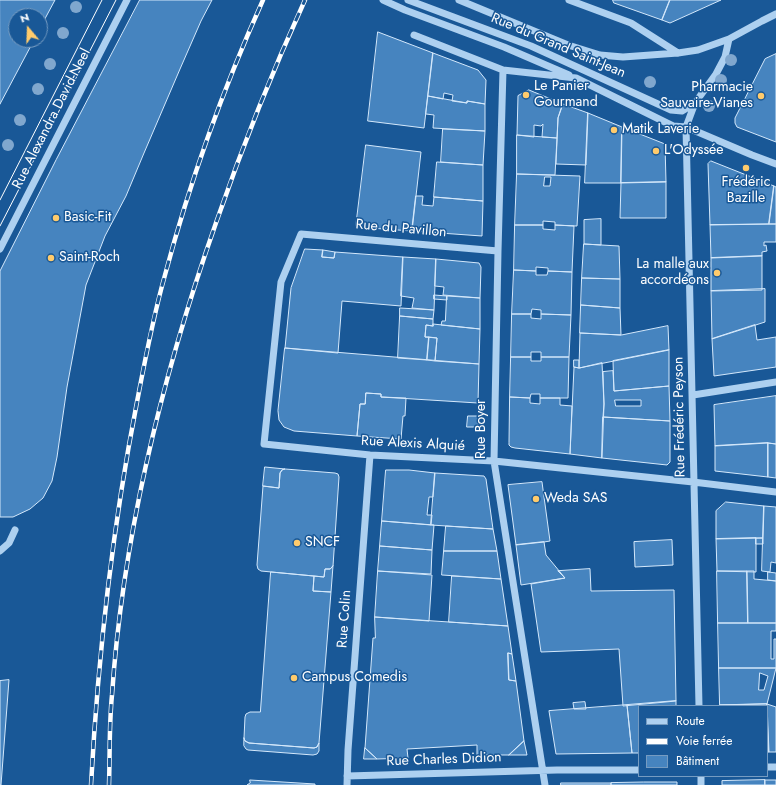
<!DOCTYPE html>
<html>
<head>
<meta charset="utf-8">
<style>
  body { margin:0 }
  #map { position:relative; width:776px; height:785px; overflow:hidden; background:#195897; font-family:Jost,sans-serif }
  canvas { display:block }
  .legend { position:absolute; left:638px; top:705px; width:130px; height:72px; box-sizing:border-box; background:#195897; border:1px solid #759bc1; margin:0; padding:5px 7px; list-style:none; font-size:12px; color:#fff }
  .legend li { display:flex; align-items:center; gap:8px; height:20px }
  .legend b { width:20px; border:1px solid #759bc1 }
  .north { position:absolute; left:8px; top:8px; width:40px; height:40px; box-sizing:border-box; background:#195897; border:1px solid #759bc1; border-radius:50%; rotate:341deg; font-size:11px; font-weight:700; line-height:16px; text-align:center; color:#fff }
  .north::after { content:''; display:block; margin:auto; width:14px; height:18px; background:#ffcb6c; clip-path:polygon(50% 0,100% 100%,50% 72%,0 100%) }
</style>
</head>
<body>
<div id="map">
<canvas width="776" height="785"></canvas>
<ul class="legend">
<li><b style="height:5px;background:#add0f0"></b>Route</li>
<li><b style="height:5px;background:#fff"></b>Voie ferrée</li>
<li><b style="height:11px;background:#4684bf"></b>Bâtiment</li>
</ul>
<div class="north">N</div>
</div>
<script>
const ctx = document.querySelector('canvas').getContext('2d');
ctx.lineJoin = 'round';
function fillPath(path, color) { ctx.fillStyle = color; ctx.fill(path, 'evenodd'); }
function stroke(path, color, width, dash) { ctx.strokeStyle = color; ctx.lineWidth = width; ctx.lineCap = dash ? 'butt' : 'round'; ctx.setLineDash(dash || []); ctx.stroke(path); }
function label(font, color, halo, rows, align = 'center') {
  ctx.font = font + ' Jost,sans-serif'; ctx.lineWidth = 3; ctx.setLineDash([]); ctx.textBaseline = 'middle'; ctx.strokeStyle = halo; ctx.fillStyle = color; for (const [text, x, y, turn = 0] of rows) {
    ctx.save(); ctx.translate(x, y); ctx.rotate((+turn || 0) * Math.PI / 180); ctx.textAlign = isNaN(turn) ? turn : align; if (halo) ctx.strokeText(text, 0, 0); ctx.fillText(text, 0, 0); ctx.restore();
  }
}
const building = new Path2D(`
  M0,0H55L40,28V16H16V40H34L0,104Z
  M140,0H212L201,21L180,69L144,153L126,196L105,236L86,285L67,387L57,457L52,481L43,498L30,509L13,517H0V271L56,160Z
  M613,0H670L662,20L614,3Z
  M670,0H721L670,23L662,20Z
  M378,32L433,53L424,128L368,121Z
  M433,53L478,70L486,80L485,104L467,101V103L452,101L453,95L444,93L443,99L428,96Z
  M776,54V142L737,127L735,123V118L765,59Z
  M529,90L563,104L558,118L557,138L542,137L543,124L541,126L534,125V137L517,135L518,96Z
  M428,96L467,103V101L485,104V131L433,128L434,115L426,114Z
  M563,104L588,113L586,165L556,164L558,118Z
  M588,113L622,127L621,183H585Z
  M622,127L665,144L666,182L621,183Z
  M443,129L485,131L483,165L441,162Z
  M517,135L557,138L555,175L517,174Z
  M366,145L421,152L412,231L356,227Z
  M711,161L774,186L769,224L710,225L708,164Z
  M437,162L483,165V201L434,197Z
  M517,174L580,176L577,226L555,225V222L543,221V225H515ZM545,177H551L550,186H544Z
  M666,182V218H620L621,183Z
  M774,186L776,187V224H769Z
  M416,196H423L422,205L433,206L434,197L483,201L482,236L412,231Z
  M601,219V245L584,244V220Z
  M769,224H776V242H764V246L766,245L767,251L762,252V256L711,258L710,225Z
  M515,225H543V229L555,230V225L574,226L572,272L548,271V268L536,267V271L514,270Z
  M584,244L619,246L620,279L582,278Z
  M305,249L323,250L322,257L334,258L335,252L403,257L401,306L342,301L338,353L285,348L291,288Z
  M323,250L335,252L334,258L322,257Z
  M762,256V290L711,291V258Z
  M403,257L436,259L434,310L412,308L414,298L401,296Z
  M436,259L479,263L481,267L480,298L443,295L444,287L435,286Z
  M514,270L536,271V275H547L548,271L572,272L571,315L541,314V310L532,309L531,314H512Z
  M582,278L620,279V308L581,305Z
  M765,289V322L712,339L711,291Z
  M434,295L447,296V300L434,299Z
  M447,296L480,298V329L441,325L442,321H445Z
  M581,305L620,308L621,335L580,333Z
  M400,308L434,310L433,319L400,316Z
  M512,314H531V318L541,319V314L571,315L569,357H541V352H531V357H511Z
  M400,316L433,319V326L426,325L425,337H429L427,360L398,358Z
  M433,324L480,329L479,364L435,361L437,338L425,337L426,325L433,326Z
  M755,325L757,340L776,337V367L714,376L712,339Z
  M668,326L669,350L579,368L580,333L621,335Z
  M429,337L437,338L435,361L427,360Z
  M285,348L479,364L478,403L381,397V394L366,393L365,404H360L357,436L294,431L284,427L279,420L278,411Z
  M669,350V386L614,391L613,361Z
  M511,357H531V361H541V357H569L568,398H540V394H531L530,398L510,397Z
  M574,360H579V368L574,367Z
  M602,363L604,404L602,458L570,454L574,367L579,368Z
  M613,371L614,391L669,386L670,421L603,417L604,404L603,372ZM615,400H641V406H616Z
  M366,393L381,394V397L406,398L405,416H403L401,439L357,436L360,404H365Z
  M776,396V444L768,443L715,446L714,405Z
  M510,397L530,398V403L540,404V398H560V405L572,406L570,454L515,448L511,447L509,445V443Z
  M468,416H478V427H467Z
  M603,417L670,421V462L667,465L602,458Z
  M768,443V477L715,471V446Z
  M768,443L776,444V478L768,477Z
  M265,467L285,469L282,470L280,473L279,488L263,486Z
  M285,469L335,473L338,474L339,477L333,566L330,569H325L324,577L261,571L258,569L257,565L263,486L279,488L280,473L282,470Z
  M386,470H409L435,473L433,497H429L427,515H432L431,525L382,521Z
  M435,473L484,476L486,479L493,529L431,525Z
  M542,482L550,541L544,542L516,545L508,485Z
  M726,502L764,506L763,538L716,539V511Z
  M764,506L776,507V563L771,562L770,572L762,571Z
  M382,521L434,525L432,550L380,546Z
  M446,526L493,529L497,551H444Z
  M756,538H763V544H756Z
  M756,538V572L717,571L716,539Z
  M672,540L673,565L635,567L634,542Z
  M544,542L546,555L565,578L521,585L516,545Z
  M380,546L432,550L431,574L378,571Z
  M444,551H497L501,579L442,575Z
  M333,566L331,592L313,591L314,576L324,577L325,569H330Z
  M590,569L591,591L674,590L676,701L623,706L619,649L541,652L531,584L565,578L558,571Z
  M378,571L432,575L429,621L375,617Z
  M717,571H747L748,623H718Z
  M747,571H754V579L776,581V623H748Z
  M271,572L314,576L313,591L331,592L319,743L317,747L314,748L249,743L245,741L244,738L245,717L246,714L250,712H260Z
  M768,572L776,573V581L768,580Z
  M452,576L501,579L508,626L449,622Z
  M375,617L508,626L512,654L508,653L509,680L516,681L524,741L509,755H477V745L407,749L408,758L377,759L365,748L373,638H375Z
  M718,623H776V631H771V659H774V639H776V668H719Z
  M508,653L512,654L516,681L509,680Z
  M719,668H776L767,704L720,705ZM760,673L768,676L764,690H759Z
  M9,680L1,785H0V681Z
  M676,701V706H639V753H632L627,705Z
  M585,702L586,709H574L573,703Z
  M767,704L769,752H767V706L720,705Z
  M767,704L776,707V752H769Z
  M627,705L632,753L556,754L549,711Z
  M244,738L245,741L249,743L314,748L317,747L319,743V751L317,754L313,755L248,750L246,749L244,746Z
  M524,741L527,755H509Z
  M365,748L377,759H364Z
  M250,780L315,784V785H247L250,783Z
  M765,780H776V785H765Z
  M765,780V785H722V781Z
  M644,782H677V785H611V783Z
  M561,783H611V785H561Z`);
fillPath(building, '#4684bf');
stroke(building, '#d4e8fb', 1);
stroke(new Path2D(`
  M383,0L405,10L504,47L569,75
  M408,0L531,46L671,110L682,111L695,103
  M459,0L568,45L600,55L623,57L678,53L698,50L729,39L762,21L776,14
  M569,0L631,23L678,53
  M414,35L503,70L576,78L673,126L686,127L752,155L776,164
  M503,70L498,251L494,461L545,785
  M0,249L127,0
  M498,251L301,234L281,282L264,444L370,455L494,461L693,482L776,492
  M693,395L776,382
  M0,551L9,543L15,530
  M699,706C694,513 691,320 686,127L695,103L716,74L725,57L729,39
  M767,767H776
  M347,776L557,770H639
  M701,776V785
  M347,785L348,750L370,455`), '#add0f0', 7);
stroke(new Path2D(`
  M0,200L102,0
  M0,226L116,0`), '#fff', 1);
const rail = new Path2D(`
  M91,785C98,656 112,530 137,402C145,360 153,317 165,275C190,181 223,89 263,0
  M109,785C110,755 109,725 112,695C123,533 163,373 217,220C243,145 272,72 305,0`);
stroke(rail, '#fff', 4.5);
stroke(rail, '#195897', 3, [9]);
ctx.fillStyle = '#80a7ce';
for (const [x, y] of [
  [76,7],
  [63,33],
  [731,60],
  [50,64],
  [721,80],
  [650,82],
  [38,89],
  [709,106],
  [20,120],
  [8,145]
]) { ctx.beginPath(); ctx.arc(x, y, 6, 0, 2 * Math.PI); ctx.fill(); }
for (const [x, y, r, color] of [
  [526,95,4,"#ffcb6c"],
  [761,96,4,"#ffcb6c"],
  [614,130,4,"#ffcb6c"],
  [656,151,4,"#ffcb6c"],
  [746,168,4,"#ffcb6c"],
  [56,218,4,"#ffcb6c"],
  [51,258,4,"#ffcb6c"],
  [717,273,4,"#ffcb6c"],
  [536,499,4,"#ffcb6c"],
  [297,543,4,"#ffcb6c"],
  [294,678,4,"#ffcb6c"]
]) { const dot = new Path2D(); dot.arc(x, y, r, 0, 2 * Math.PI); ctx.fillStyle = color; ctx.fill(dot); stroke(dot, '#195897', 1.5); }
label('14px', '#fff', '#195897', [
  ["Rue du Grand Saint-Jean",558,46,23],
  ["Rue Alexandra David-Neel",52,119,-63],
  ["Rue du Pavillon",401,229,5],
  ["Rue Frédéric Peyson",680,417,-91],
  ["Rue Boyer",482,429,-90],
  ["Rue Alexis Alquié",413,444,3],
  ["Rue Colin",345,619,-86],
  ["Rue Charles Didion",444,760,-2]
]);
label('14px', '#fff', '#195897', [
  ["Le Panier",534,87],
  ["Gourmand",534,103],
  ["Pharmacie",753,88,"right"],
  ["Sauvaire-Vianes",753,104,"right"],
  ["Matik Laverie",622,130],
  ["L'Odyssée",664,151],
  ["Frédéric",746,183,"center"],
  ["Bazille",746,199,"center"],
  ["Basic-Fit",64,218],
  ["Saint-Roch",59,258],
  ["La malle aux",709,265,"right"],
  ["accordéons",709,281,"right"],
  ["Weda SAS",544,499],
  ["SNCF",305,543],
  ["Campus Comedis",302,678]
], 'left');
</script>
</body>
</html>
